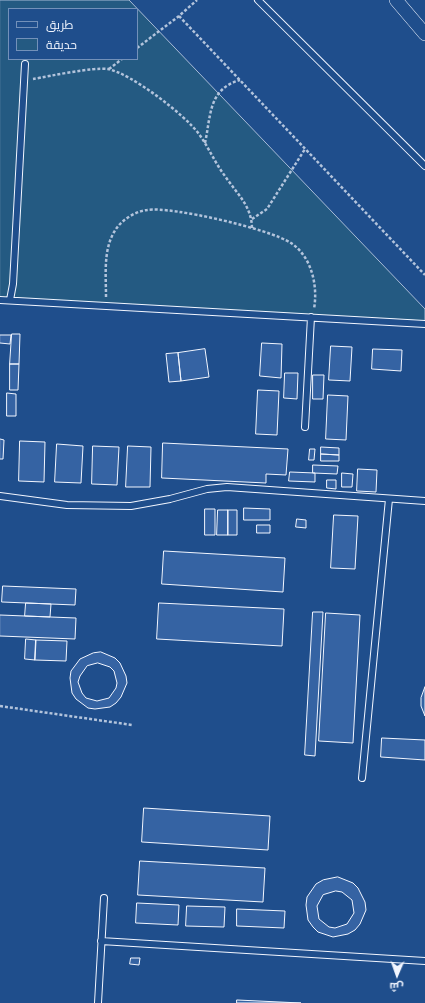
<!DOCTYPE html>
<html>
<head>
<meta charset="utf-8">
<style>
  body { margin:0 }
  #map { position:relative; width:425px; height:1003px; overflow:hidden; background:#1f4e8c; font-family:Commissioner,Cairo,sans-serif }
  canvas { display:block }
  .legend { position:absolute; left:8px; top:8px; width:130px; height:52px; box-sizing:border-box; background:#1f4e8c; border:1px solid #7391ba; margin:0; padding:5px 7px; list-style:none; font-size:12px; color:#f2f6ff }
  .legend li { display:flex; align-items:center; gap:8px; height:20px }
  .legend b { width:20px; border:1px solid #7391ba }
  .north { position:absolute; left:377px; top:955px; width:40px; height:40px; -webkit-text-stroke:3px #1f4e8c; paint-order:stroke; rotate:182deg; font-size:11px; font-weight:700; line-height:16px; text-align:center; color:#f2f6ff }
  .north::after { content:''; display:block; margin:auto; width:14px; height:18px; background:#f2f6ff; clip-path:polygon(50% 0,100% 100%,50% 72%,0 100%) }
</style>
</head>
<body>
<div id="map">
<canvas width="425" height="1003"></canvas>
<ul class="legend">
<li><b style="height:5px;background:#1f4e8c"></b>طريق</li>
<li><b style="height:11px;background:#245a82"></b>حديقة</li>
</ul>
<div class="north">ش</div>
</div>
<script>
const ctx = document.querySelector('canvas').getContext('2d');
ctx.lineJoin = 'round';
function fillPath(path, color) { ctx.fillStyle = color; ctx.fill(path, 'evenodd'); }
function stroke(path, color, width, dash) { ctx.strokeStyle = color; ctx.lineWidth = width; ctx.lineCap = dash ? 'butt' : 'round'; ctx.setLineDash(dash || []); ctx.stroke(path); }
const green = new Path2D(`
  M0,0H129L425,309V321L0,298ZM9,9H137V59H9Z`);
fillPath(green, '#245a82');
stroke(green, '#a8bbd7', 1);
const building = new Path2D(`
  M12,334H20L19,364H10Z
  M0,335H11L10,344L0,343Z
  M262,343L282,344L281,378L260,376Z
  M331,346L352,347L350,381L329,380Z
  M205,349L209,377L181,381L178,353Z
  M373,349L402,350L401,371L372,369Z
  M178,353L181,381L169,382L166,354Z
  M10,364H19L18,390H10Z
  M285,373H298L297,399L284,398Z
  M313,375H324L323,399H313Z
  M258,390L279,391L277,435L256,434Z
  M7,393L16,394V416H7Z
  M328,395L348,396L346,440L326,439Z
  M0,439L4,440L3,459H0Z
  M20,441L45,442L44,482L19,481Z
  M163,443L288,449L286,475L266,474V483L162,478Z
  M57,444L83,446L81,483L55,482Z
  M93,446L119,447L117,485L92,484Z
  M128,446L151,447L150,487H126Z
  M321,447L339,448V455L321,454Z
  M310,449H315L314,460H309Z
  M321,454L339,455V461H321Z
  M313,465L338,466L337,474L313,473Z
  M358,469L377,470L376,492L357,491Z
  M290,472L315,473V482L289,481Z
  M342,473L353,474L352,487H342Z
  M327,480H336V489L327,488Z
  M244,508L270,509V520H244Z
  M205,509H215V535H205Z
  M218,510H228V535H217Z
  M228,510H237V535H228Z
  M334,515L358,516L355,569L331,568Z
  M297,519L306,520V528L296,527Z
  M257,525H270V533H257Z
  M164,551L285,558L283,592L162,584Z
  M3,586L76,589L75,605L2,602Z
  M26,603L51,604L50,617L25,616Z
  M159,603L284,609L282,646L157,639Z
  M313,612H323L315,756L305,755Z
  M326,613L360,615L353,743L319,741Z
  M0,615L76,618L75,639L0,636Z
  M26,639L36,640L35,660L25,659Z
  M36,640L67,641L66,661L35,660Z
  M101,652L115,658L120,663L126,676L127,683L121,697L116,703L110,707L95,709L88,708L76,699L72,693L70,678L71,671L80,659L93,653ZM98,663L110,667L114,671L117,683L116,688L109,698L97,701L86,698L82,693L78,682L80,676L87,666Z
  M425,687V716L421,706V698Z
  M382,738L425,740V760L381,757Z
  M144,808L270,816L268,850L142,842Z
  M140,861L265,868L263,902L138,895Z
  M338,877L353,883L358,888L365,902L366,910L360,924L355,930L348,934L333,937L318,932L313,927L308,920L306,905L307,897L316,884L323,880ZM336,891L342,892L352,900L354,913L347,924L335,928L329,927L319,919L317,906L323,895Z
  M137,903L179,905L178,925L136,923Z
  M187,906L225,907L224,927L186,926Z
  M237,909L285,911L284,928L237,926Z
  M131,958H140L139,965L130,964Z
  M237,1000L301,1003H237Z`);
fillPath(building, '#3563a3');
stroke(building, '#f2f6ff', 1);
const service = new Path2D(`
  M258,0L425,166
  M0,300L425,324
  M10,300L13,284L25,64
  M305,427L311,317
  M0,496L67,505L131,506L170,499L207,489L227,487L425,501
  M362,778L389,499
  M101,941L425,961
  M98,1003L104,898`);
const minor = new Path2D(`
  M396,0L425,34`);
stroke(service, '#f2f6ff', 8);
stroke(minor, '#f2f6ff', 14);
stroke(new Path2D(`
  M179,16L425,275
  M137,48L179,16L197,0
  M109,69L122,59
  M33,79C50,76 93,67 108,69C132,74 185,115 199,134C209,148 215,163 225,176C237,194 252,206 252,229
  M205,143C211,116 208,89 240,80
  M252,219L267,209L305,149
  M106,297C106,271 102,241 122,222C129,216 138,211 147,210C171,206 270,229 291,243C312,257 318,286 314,309
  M0,706L132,725`), '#b3c4dc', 2.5, [3, 2]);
stroke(service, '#1f4e8c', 6);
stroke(minor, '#1f4e8c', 13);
</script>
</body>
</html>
